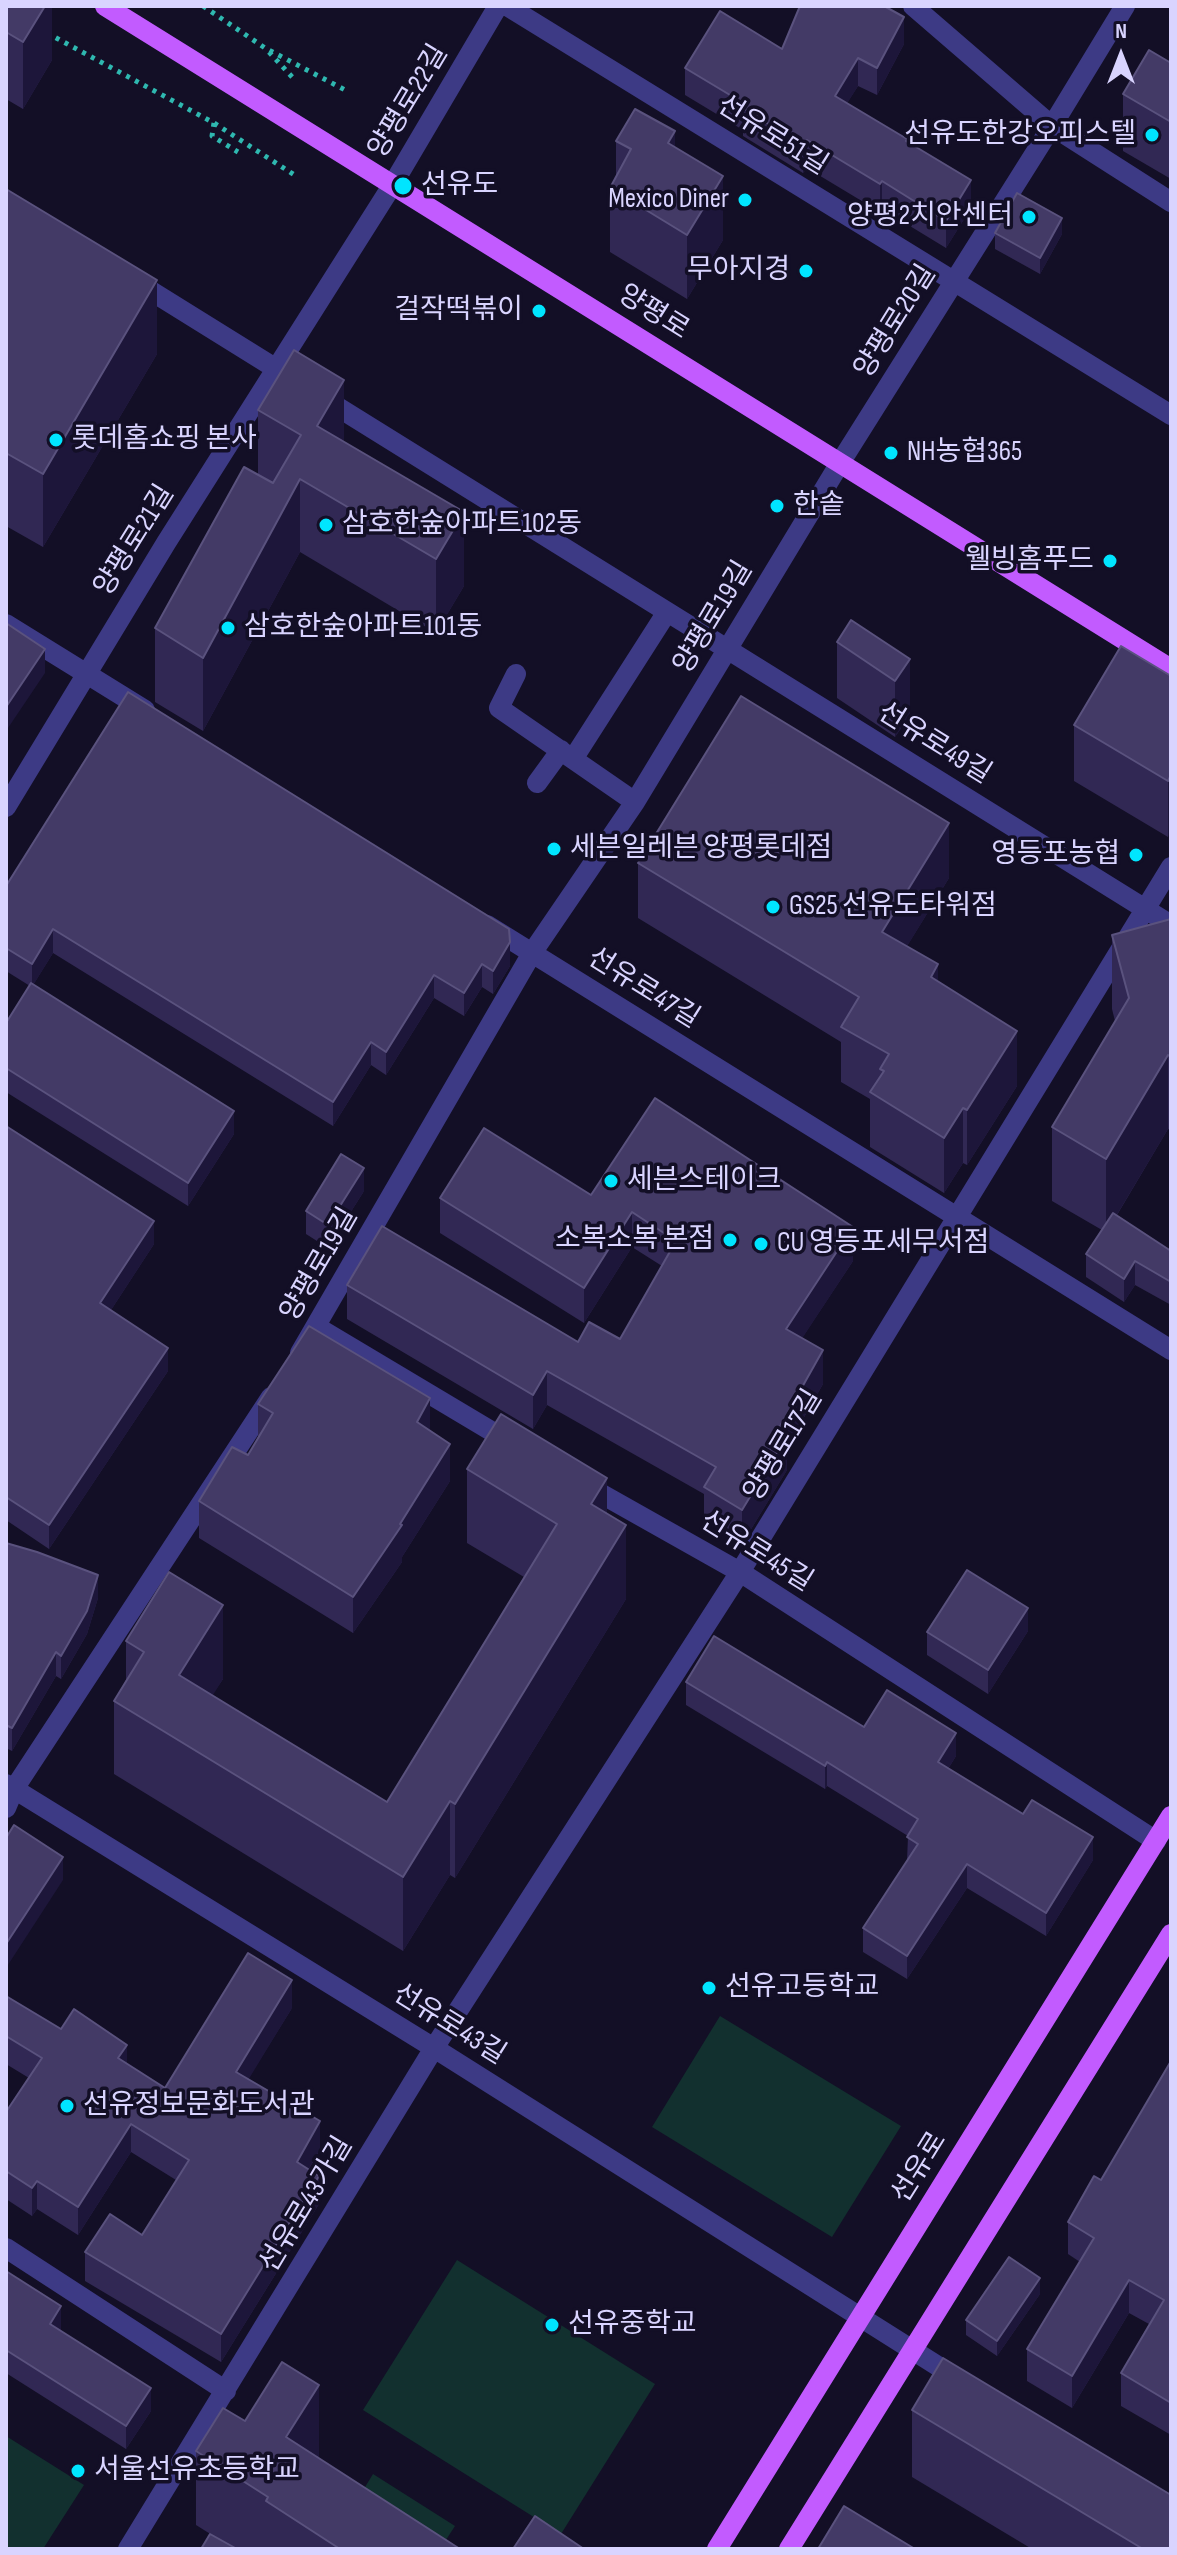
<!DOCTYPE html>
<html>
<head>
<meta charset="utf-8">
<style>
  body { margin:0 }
  #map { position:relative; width:1177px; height:2555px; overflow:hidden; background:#130f26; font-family:"Sofia Sans Condensed",sans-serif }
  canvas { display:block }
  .frame { position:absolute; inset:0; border:8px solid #d9d4ff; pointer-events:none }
  .north { position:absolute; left:1081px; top:16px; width:80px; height:80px; -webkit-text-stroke:6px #130f26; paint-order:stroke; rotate:0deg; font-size:22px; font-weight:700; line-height:32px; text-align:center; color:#d9d4ff }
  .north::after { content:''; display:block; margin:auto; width:28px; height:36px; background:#d9d4ff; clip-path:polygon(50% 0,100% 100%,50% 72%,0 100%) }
</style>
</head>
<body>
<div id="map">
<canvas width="1177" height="2555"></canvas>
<div class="frame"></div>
<div class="north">N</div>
</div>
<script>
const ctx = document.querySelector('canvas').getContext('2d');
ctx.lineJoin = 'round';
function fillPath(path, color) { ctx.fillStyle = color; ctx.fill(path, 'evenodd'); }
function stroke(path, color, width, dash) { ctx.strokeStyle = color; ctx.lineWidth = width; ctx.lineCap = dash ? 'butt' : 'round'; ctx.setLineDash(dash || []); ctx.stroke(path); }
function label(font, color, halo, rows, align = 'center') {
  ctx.font = font + ' "Sofia Sans Condensed","Noto Sans KR",sans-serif'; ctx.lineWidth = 7; ctx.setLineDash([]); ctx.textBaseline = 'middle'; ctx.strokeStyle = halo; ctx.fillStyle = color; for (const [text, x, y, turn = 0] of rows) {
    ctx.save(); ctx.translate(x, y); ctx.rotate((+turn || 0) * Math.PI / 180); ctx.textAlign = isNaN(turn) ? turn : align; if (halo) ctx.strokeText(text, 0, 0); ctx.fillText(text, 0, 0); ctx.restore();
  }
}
fillPath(new Path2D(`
  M720,2016L901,2126L832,2237L652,2127Z
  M457,2260L655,2384L561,2534L363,2410Z
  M6,2436L84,2485L43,2549H6Z
  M373,2474L455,2526L440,2549L345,2520Z`), '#12302f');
stroke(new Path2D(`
  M203,6L265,48L349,92
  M47,33L214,123L296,176
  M269,52L294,79
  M214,123L212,136L238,152`), '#2fb8b0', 5, [4, 6]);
stroke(new Path2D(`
  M507,6L1171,415
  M913,6L1052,126L1171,202
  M135,281L1171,925
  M6,624L145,710
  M516,674L499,708L635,802
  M573,759L667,612
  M537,783L561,750
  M6,807L166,543L393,184L498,6
  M487,925L1171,1350
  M317,1327L513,1444
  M300,1353L532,953L635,802L840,463L1052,126L1125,6
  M582,1483L740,1572L1156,1841
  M6,1784L434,2048L960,2380
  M6,1808L14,1789L271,1397
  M6,2248L226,2391
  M128,2549L434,2048L740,1572L1171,867`), '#3d3a85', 20);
stroke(new Path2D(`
  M105,6L1171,669
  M717,2549L1171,1816
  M789,2549L1171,1934`), '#c25bff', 20);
fillPath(new Path2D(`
  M6,6H52V60L23,109L6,99Z
  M904,44L877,95L858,86L847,103L907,142L971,208L946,248L882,209L880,212L807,168L803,173L743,136V130L685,95V68L782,49Z
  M1171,63V179L1123,151V94Z
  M616,141L675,147L723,240L687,299L610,252V188L616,176Z
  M6,189L157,354L43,547L6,526Z
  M995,233L1062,234L1040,274L995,249Z
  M258,410L344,442L464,586L436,633L300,552L203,731L155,702V628L258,475Z
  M837,642L910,659V715L895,737L837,698Z
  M1171,676L1168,837L1074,781V725Z
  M638,863L949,878L907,946L938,981L1017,1086L967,1165L963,1163L944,1193L870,1147V1099L841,1082V1042L638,918Z
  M6,886L510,966L493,994L482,987L464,1016L434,998L386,1075L371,1065L333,1126L53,953L33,985L234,1134L188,1206L6,1092V1023L30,986L6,971Z
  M1171,919V1131L1168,1129L1117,1215L1171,1251V1305L1135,1285L1124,1302L1086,1277V1254L1102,1230L1052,1201V1127L1115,1021L1112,1009V935Z
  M6,1126L154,1244L111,1310L168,1371L49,1549L6,1520Z
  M364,1191L328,1248L306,1234V1211Z
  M591,1195L853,1261L802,1338L823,1384L787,1447V1470L742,1544L704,1521V1494L547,1405L533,1429L347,1319V1285L578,1342L620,1339L662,1266L632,1247L584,1323L440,1233V1198Z
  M258,1404L430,1431L450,1481L402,1557V1562L353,1633L199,1538V1501L248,1455L258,1437Z
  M467,1469L607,1514L626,1599L455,1878L450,1875L403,1951L114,1774V1701L126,1680V1641L223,1679L212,1695L387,1802L524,1577L467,1543Z
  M6,1543L98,1598L87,1634L61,1679L56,1676L12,1751L6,1748Z
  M1028,1631L988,1694L927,1655V1632Z
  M686,1682L864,1727L956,1756L948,1769L1093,1860L1046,1936L967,1888L907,1979L863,1952V1928L907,1861L908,1836L827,1786L825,1789L686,1705Z
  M6,1996L61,2029L127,2064L165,2088L292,2008L248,2079L320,2149L309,2170L319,2204L221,2362L85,2281V2252L142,2235L176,2180L131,2152L78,2235L37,2209L32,2216L6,2199V2112L29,2078L6,2064Z
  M1171,2061V2435L1121,2406V2373L1149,2324L1129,2313L1072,2408L1027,2381V2349L1080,2262L1068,2254V2222L1101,2180Z
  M6,2271L61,2329L60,2330L151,2411L126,2449L6,2373Z
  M1040,2294L997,2356L966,2335V2320Z
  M912,2410L1171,2549H1032L912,2477Z
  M245,2421L319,2458L460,2549H201L212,2535L196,2525V2451Z`), '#312854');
fillPath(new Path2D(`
  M45,6H52V60L23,109V42Z
  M904,17V44L877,95V68Z
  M858,58V86L835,123V96Z
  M675,131V195L668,143Z
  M807,140V168L803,173V146Z
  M723,176V240L687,299V235Z
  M971,180V208L946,248V221Z
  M882,181V209L880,212V184Z
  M1062,218V234L1040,274V258Z
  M157,280V354L43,547V474Z
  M344,380V454L317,426Z
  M300,479V552L203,731V658Z
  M464,512V586L436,633V559Z
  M45,649V673L6,731V707Z
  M910,659V715L895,737V681Z
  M1171,775V831L1168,837V781Z
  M949,823V878L882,987V932Z
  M53,929V953L32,987V964Z
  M510,942V966L493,994V971Z
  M482,964V987L464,1016V993Z
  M938,964V1019L931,977Z
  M434,975V998L386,1075V1052Z
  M1017,1031V1086L967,1165V1110Z
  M371,1042V1065L333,1126V1102Z
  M1168,1055V1129L1106,1233V1159Z
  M963,1108V1163L944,1193V1138Z
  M234,1111V1134L188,1206V1183Z
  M364,1168V1191L328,1248V1225Z
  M632,1212V1247L584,1323V1288Z
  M154,1221V1244L100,1327V1303Z
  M853,1227V1261L786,1363V1329Z
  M1135,1261V1285L1124,1302V1279Z
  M168,1348V1371L49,1549V1525Z
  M823,1350V1384L787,1447V1470L742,1544V1510L778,1430Z
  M547,1371V1405L533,1429V1395Z
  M430,1398V1435L417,1422Z
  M450,1444V1481L402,1557V1562L353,1633V1597Z
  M607,1478V1552L591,1504Z
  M626,1525V1599L455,1878V1804Z
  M98,1575V1598L87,1634L61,1679V1656Z
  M223,1605V1679L183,1743L179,1675Z
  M1028,1608V1631L988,1694V1670Z
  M56,1652V1676L12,1751V1728Z
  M956,1733V1756L938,1785V1762Z
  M827,1762V1786L825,1789V1766Z
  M450,1801V1875L403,1951V1877Z
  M1093,1837V1860L1046,1936V1913Z
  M63,1857V1880L6,1968V1944Z
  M967,1864V1888L907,1979V1956Z
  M292,1980V2008L236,2100V2072Z
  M127,2045V2073L118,2058Z
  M320,2121V2149L297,2190V2162Z
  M131,2124V2152L78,2235V2207Z
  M319,2176V2204L221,2362V2334Z
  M37,2181V2209L32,2216V2188Z
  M1040,2278V2294L997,2356V2341Z
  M1129,2280V2313L1072,2408V2376Z
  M61,2306V2329L50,2347V2324Z
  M319,2385V2459L286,2437Z
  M151,2388V2411L126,2449V2426Z`), '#1d163a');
const building = new Path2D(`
  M6,6H45L23,42L6,32Z
  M800,6H884L904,17L877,68L858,58L835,96L907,139L906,141L971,180L946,221L882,181L880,184L807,140L803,146L743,108L745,104L685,68L720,11L782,49Z
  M1149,50L1171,63V122L1123,94Z
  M635,109L675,131L668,143L723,176L687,235L610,188L631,149L616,141Z
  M6,189L157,280L43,474L6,453Z
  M1017,193L1062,218L1040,258L995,233Z
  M294,350L344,380L317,426L464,512L436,559L300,479L203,658L155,628L244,467L273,483L301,435L258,410Z
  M851,620L910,659L895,681L837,642Z
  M6,623L45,649L6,707Z
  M1121,646L1171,676V775L1168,781L1074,725Z
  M128,692L509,929L510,942L493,971L482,964L464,993L434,975L386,1052L371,1042L333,1102L53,929L32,964L6,948V886Z
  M741,696L949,823L882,932L938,964L931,977L1017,1031L967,1110L963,1108L944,1138L870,1092L884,1071L880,1069L889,1054L841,1027L859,997L638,863Z
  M1171,919V1057L1168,1055L1106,1159L1052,1127L1129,998L1112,935Z
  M31,983L234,1111L188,1183L6,1068V1023Z
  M655,1098L853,1227L786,1329L823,1350L778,1430L787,1436L742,1510L704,1487L716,1467L547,1371L533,1395L347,1285L382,1226L578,1342L589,1322L620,1339L676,1241L632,1212L584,1288L440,1198L484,1128L591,1195Z
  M6,1126L154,1221L100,1303L168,1348L49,1525L6,1497Z
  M341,1154L364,1168L328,1225L306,1211Z
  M1113,1213L1171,1251V1282L1135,1261L1124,1279L1086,1254Z
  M309,1326L430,1398L417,1422L450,1444L400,1524L402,1525L353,1597L199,1501L232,1447L248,1455L273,1413L258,1404Z
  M501,1414L607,1478L591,1504L626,1525L455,1804L450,1801L403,1877L114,1701L144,1652L126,1641L169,1572L223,1605L179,1675L387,1802L557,1524L467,1469Z
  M6,1543L37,1552L98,1575L87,1611L61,1656L56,1652L12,1728L6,1725Z
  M967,1570L1028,1608L988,1670L927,1632Z
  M714,1636L864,1727L887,1690L956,1733L938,1762L1023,1814L1032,1800L1093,1837L1046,1913L967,1864L907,1956L863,1928L918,1844L907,1837L918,1819L827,1762L825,1766L686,1682Z
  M14,1825L63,1857L6,1944V1838Z
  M248,1953L292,1980L236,2072L320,2121L297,2162L319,2176L221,2334L85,2252L110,2214L142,2235L189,2160L131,2124L78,2207L37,2181L32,2188L6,2171V2112L42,2058L6,2036V1996L61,2029L74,2009L127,2045L118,2058L165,2088Z
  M1171,2061V2403L1121,2373L1164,2300L1129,2280L1072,2376L1027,2349L1094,2238L1068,2222L1094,2176L1101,2180Z
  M1009,2257L1040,2278L997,2341L966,2320Z
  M6,2271L61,2306L50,2324L151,2388L126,2426L6,2350Z
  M943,2358L1171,2495V2549H1143L912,2410Z
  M282,2362L319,2385L286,2437L460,2549H340L266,2501L268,2497L196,2451L223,2408L245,2421Z
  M844,2506L915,2549H818Z
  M535,2516L584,2549H513Z
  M210,2534L237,2549H201Z`);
fillPath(building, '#433a66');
stroke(building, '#5a527e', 2);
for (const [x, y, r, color] of [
  [1152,135,8,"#00e5ff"],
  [403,186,10,"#00e5ff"],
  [745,200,8,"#00e5ff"],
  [1029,217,8,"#00e5ff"],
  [806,271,8,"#00e5ff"],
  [539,311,8,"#00e5ff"],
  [56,440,8,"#00e5ff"],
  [891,453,8,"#00e5ff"],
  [777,506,8,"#00e5ff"],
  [326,525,8,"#00e5ff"],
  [1110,561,8,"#00e5ff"],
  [228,628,8,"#00e5ff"],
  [554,849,8,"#00e5ff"],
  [1136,855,8,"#00e5ff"],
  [773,907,8,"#00e5ff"],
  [611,1181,8,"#00e5ff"],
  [730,1240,8,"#00e5ff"],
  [761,1244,8,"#00e5ff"],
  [709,1988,8,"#00e5ff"],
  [67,2106,8,"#00e5ff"],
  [552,2325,8,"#00e5ff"],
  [78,2471,8,"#00e5ff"]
]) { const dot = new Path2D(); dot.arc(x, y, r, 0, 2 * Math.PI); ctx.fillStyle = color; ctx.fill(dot); stroke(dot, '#130f26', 3); }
label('28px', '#d9d4ff', '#130f26', [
  ["양평로22길",409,102,-59],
  ["선유로51길",772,136,32],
  ["양평로",653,313,32],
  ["양평로20길",896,322,-58],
  ["양평로21길",135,541,-58],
  ["양평로19길",714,618,-59],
  ["선유로49길",934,744,32],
  ["선유로47길",643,989,32],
  ["양평로19길",320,1265,-60],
  ["양평로17길",784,1446,-59],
  ["선유로45길",756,1552,32],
  ["선유로43길",449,2025,32],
  ["선유로",920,2168,-58],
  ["선유로43가길",307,2205,-59]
]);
label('28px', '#d9d4ff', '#130f26', [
  ["선유도한강오피스텔",1136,135,"right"],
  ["선유도",421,186],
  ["Mexico Diner",729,200,"right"],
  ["양평2치안센터",1013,217,"right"],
  ["무아지경",790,271,"right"],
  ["걸작떡볶이",523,311,"right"],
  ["롯데홈쇼핑 본사",72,440],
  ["NH농협365",907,453],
  ["한솥",793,506],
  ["삼호한숲아파트102동",342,525],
  ["웰빙홈푸드",1094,561,"right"],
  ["삼호한숲아파트101동",244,628],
  ["세븐일레븐 양평롯데점",570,849],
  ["영등포농협",1120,855,"right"],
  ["GS25 선유도타워점",789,907],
  ["세븐스테이크",627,1181],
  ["소복소복 본점",714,1240,"right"],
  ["CU 영등포세무서점",777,1244],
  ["선유고등학교",725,1988],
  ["선유정보문화도서관",83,2106],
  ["선유중학교",568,2325],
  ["서울선유초등학교",94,2471]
], 'left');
</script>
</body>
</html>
